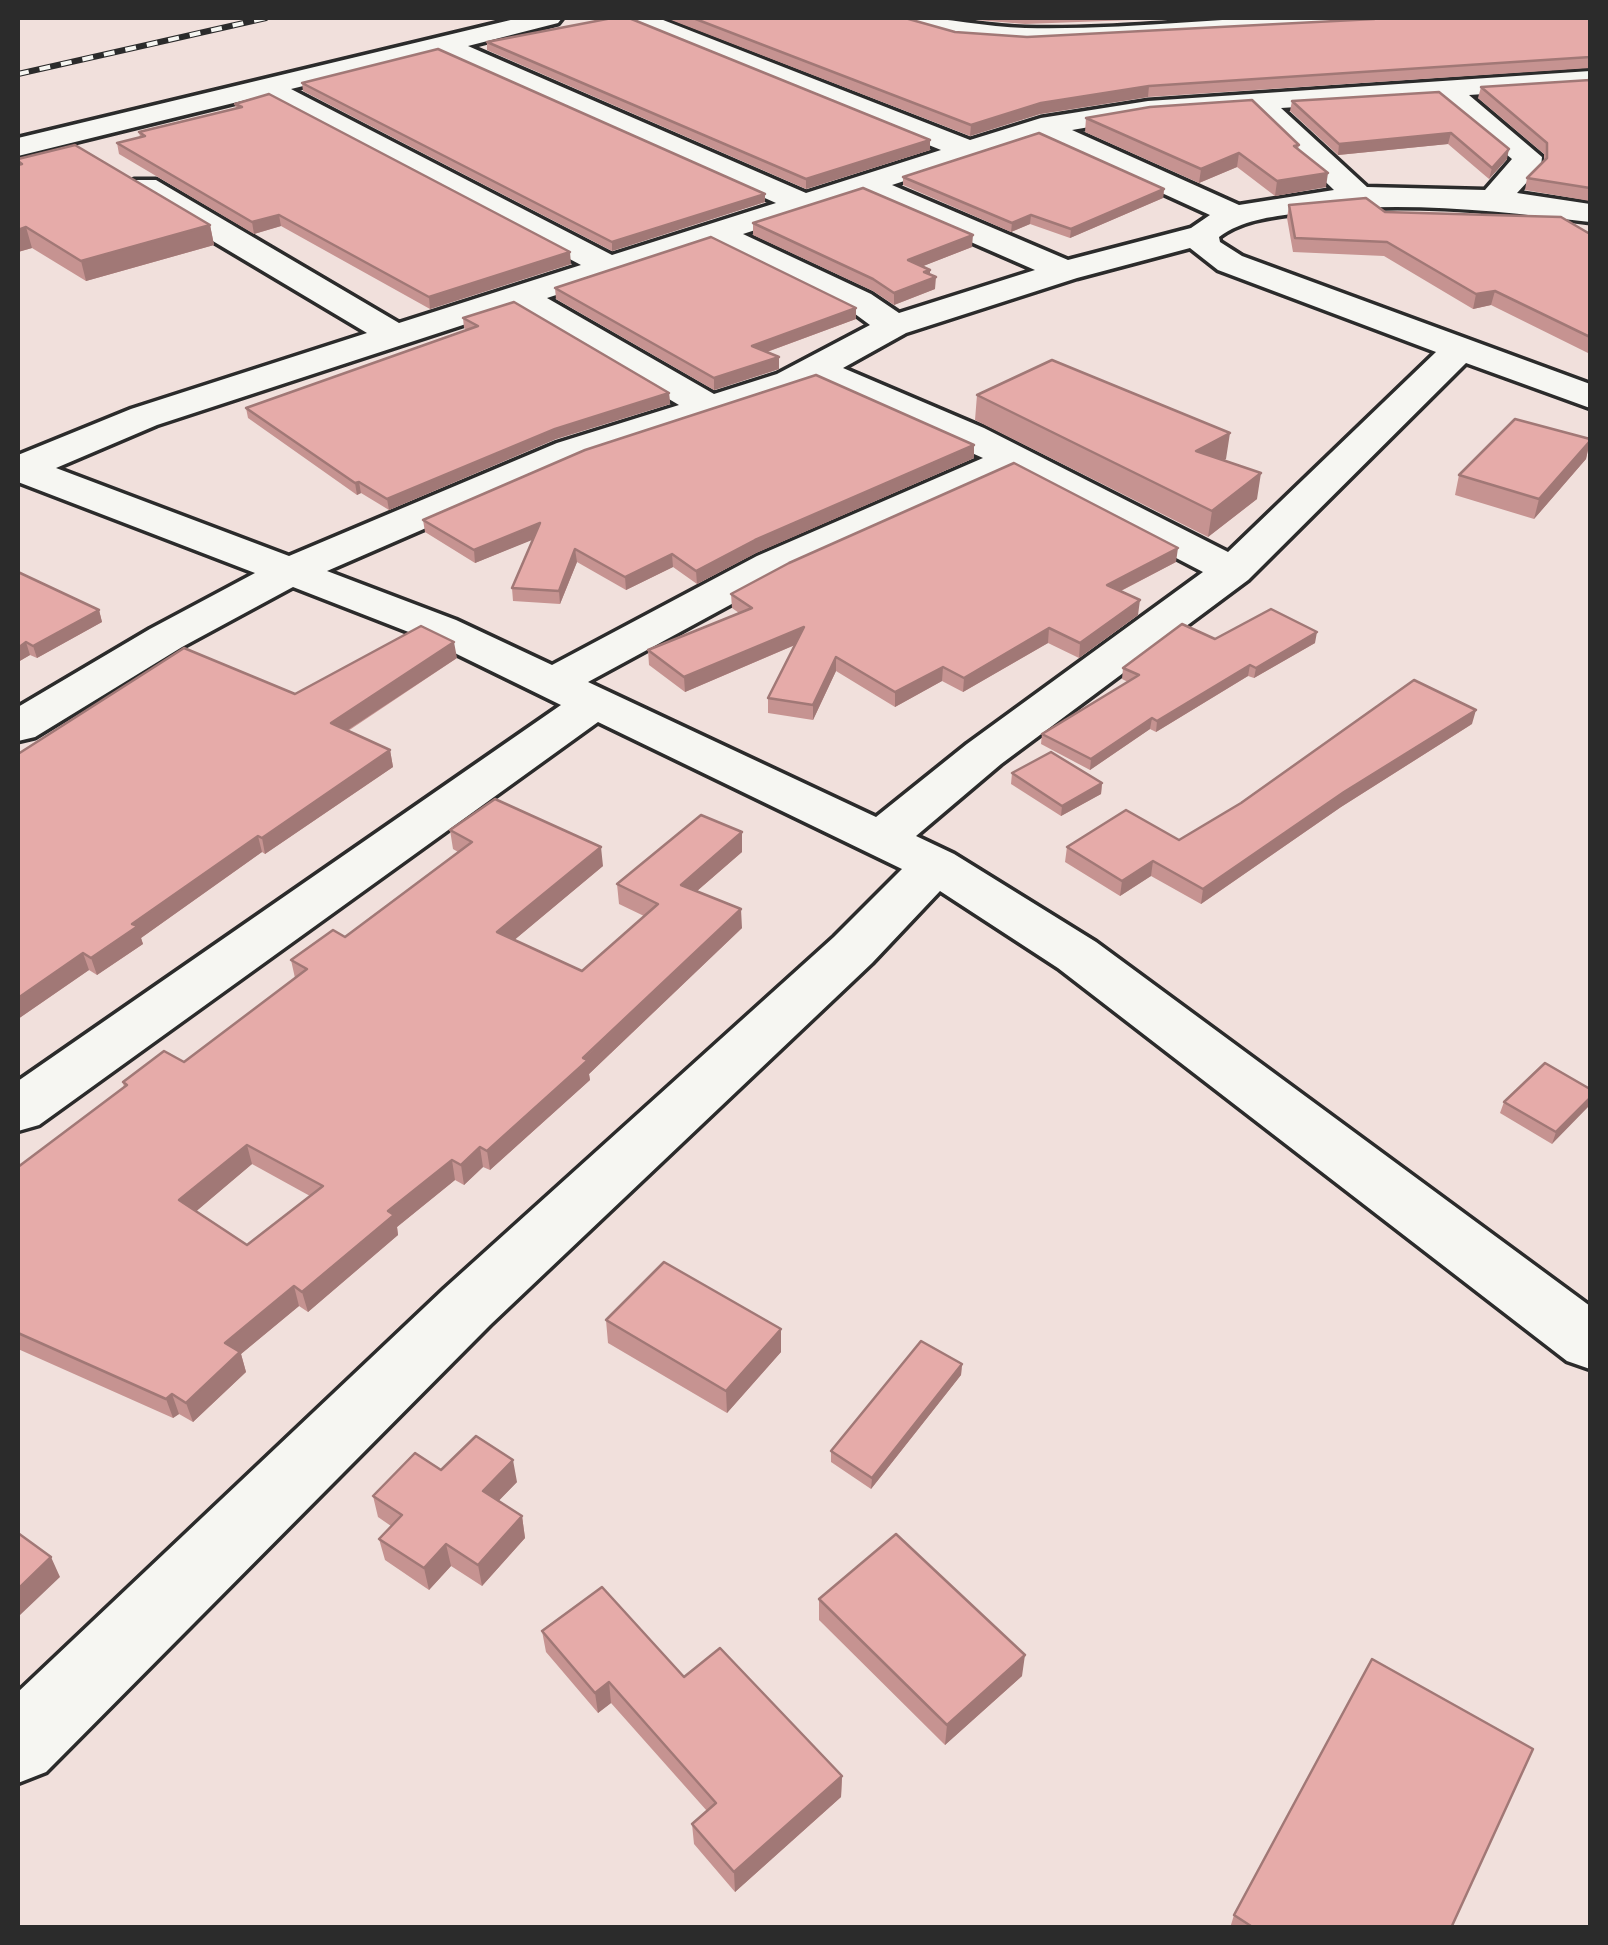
<!DOCTYPE html>
<html>
<head>
<meta charset="utf-8">
<style>
  body { margin:0 }
  #map { position:relative; width:1608px; height:1945px; overflow:hidden; background:#f1e0dc; font-family:"Architects Daughter",sans-serif }
  canvas { display:block }
  .frame { position:absolute; inset:0; border:20px solid #2b2b2b; pointer-events:none }
</style>
</head>
<body>
<div id="map">
<canvas width="1608" height="1945"></canvas>
<div class="frame"></div>
</div>
<script>
const ctx = document.querySelector('canvas').getContext('2d');
ctx.lineJoin = 'round';
function stroke(path, color, width, dash) { ctx.strokeStyle = color; ctx.lineWidth = width; ctx.lineCap = dash ? 'butt' : 'round'; ctx.setLineDash(dash || []); ctx.stroke(path); }
function fillPath(path, color) { ctx.fillStyle = color; ctx.fill(path, 'evenodd'); }
const street = new Path2D(`
  M519,18H562L558,23L468,46L806,193L941,150L628,23L625,18H658L970,140L1041,118L1148,101L1590,71V87L1469,95L1542,157L1541,167L1517,193L1590,204V222C1492,210 1398,200 1299,213C1270,217 1242,220 1219,237L1220,242L1242,256L1590,384V408L1466,363L1248,580L1001,764L916,836L954,854L1096,942L1590,1306V1369L1567,1361L1058,968L940,891L872,963L490,1325L46,1772L18,1783V1692L444,1289L834,937L902,869L598,722L39,1125L18,1131V1081L561,705L424,638L293,587L182,647L35,737L18,741V707L150,629L255,573L18,482V455L131,409L367,333L134,194L130,187L134,180H156L399,323L581,265L262,96L18,156V138ZM439,53L776,203L612,255L291,89ZM1438,98L1512,159L1485,190L1367,187L1281,108ZM1251,110L1334,190L1239,205L1072,130L1148,117ZM1039,137L1210,215L1191,228L1068,260L892,185ZM863,195L1035,270L899,313L871,294L743,234ZM712,244L847,308L870,325L777,374L714,394L547,298ZM1190,248L1218,270L1436,352L1228,552L984,428L843,368L906,333L1077,278ZM515,308L679,405L557,443L289,556L56,468L157,425ZM816,383L983,458L757,556L552,665L456,620L327,571L585,459ZM1013,473L1203,572L967,744L876,817L588,682L787,574Z
  M895,18C938,15 981,27 1025,28C1144,31 1265,10 1385,18L1372,26L1026,44L955,39L899,23Z`);
stroke(street, '#2b2b2b', 7);
fillPath(street, '#f6f6f2');
const rail = new Path2D(`
  M18,74L266,18`);
stroke(rail, '#2b2b2b', 6);
stroke(rail, '#f6f6f2', 4, [11]);
fillPath(new Path2D(`
  M666,18H905L955,32L1027,37L1590,18V68L1148,97L1040,114L970,136Z
  M952,18H1185L1025,24Z
  M487,42L930,150L806,189L487,50Z
  M1590,80V201L1525,190L1527,178L1544,161V154L1478,98L1481,87Z
  M302,83L765,194V202L612,251L303,91Z
  M1439,92L1507,159L1489,179L1448,144L1338,155L1290,111L1292,101Z
  M235,104L571,264L430,309L281,226L254,234L119,154L117,143L140,137L139,132L236,108Z
  M1086,118L1299,145L1298,149L1326,187L1275,196L1237,167L1199,183L1085,132Z
  M18,159L210,225L214,245L86,281L32,248L18,252Z
  M903,177L1164,189L1163,198L1070,238L1030,224L1011,232L903,185Z
  M1289,205L1385,212L1590,234V354L1491,305L1473,309L1384,256L1293,252L1287,218Z
  M753,223L972,247L923,266L930,270V275L935,289L894,305L873,291L753,235Z
  M555,288L856,308V319L767,352L779,357V369L714,390L556,299Z
  M463,318L669,393L670,404L556,439L389,510L361,493L357,495L248,418L246,408L467,330L464,328Z
  M977,395L1226,459L1224,460L1257,499L1208,537L975,420Z
  M1590,439L1586,459L1534,519L1455,495L1459,475Z
  M974,458L756,553L697,584L673,567L626,590L577,562L560,604L513,601L512,588L533,539L475,563L425,532L423,520Z
  M1176,562L1121,591L1138,615L1079,658L1048,643L963,692L942,681L895,707L836,671L813,720L768,713V698L795,645L685,692L649,665L648,650L739,613L732,608L731,594Z
  M18,572L99,610L102,622L37,658L30,655L18,662Z
  M1215,639L1315,643L1254,678L1248,676L1156,732L1150,729L1090,770L1041,744L1042,734L1128,682L1122,679L1123,668Z
  M457,658L348,731L390,750L393,767L265,854L262,852L141,938L143,944L97,975L89,970L18,1019L295,694Z
  M1472,724L1341,807L1201,904L1151,876L1120,896L1065,862L1067,847L1179,840Z
  M1012,773L1102,783L1101,794L1061,816L1011,784Z
  M450,830L603,866L514,940L582,971L644,916L619,904L617,884L742,832V852L697,891L742,928L589,1074L590,1080L490,1170L483,1167L464,1185L455,1180L397,1227L398,1235L308,1312L299,1306L241,1354L246,1372L193,1422L179,1414L173,1418L18,1349V1167L124,1088L123,1082L184,1062L295,978L291,960L345,937L458,852L453,849ZM252,1164L310,1196L247,1245L196,1211Z
  M1590,1089L1552,1144L1500,1113L1504,1102Z
  M606,1320L781,1329V1352L727,1413L608,1343Z
  M962,1364L961,1375L871,1489L831,1462V1451Z
  M441,1470L517,1482L498,1501L522,1516L525,1538L482,1586L451,1566L429,1590L385,1560L379,1539L391,1526L378,1517L373,1496Z
  M819,1599L1022,1676L945,1745L819,1620Z
  M542,1631L684,1677L842,1776L841,1797L735,1892L694,1844L692,1824L707,1811L611,1703L598,1713L546,1652Z
  M1234,1915L1451,1928H1230Z`), '#c69391');
fillPath(new Path2D(`
  M1149,86L1148,97L1040,114L970,136L971,125L1041,103Z
  M1451,133L1448,144L1338,155L1339,144Z
  M930,140V150L806,189V179Z
  M1509,149L1507,159L1489,179L1492,168Z
  M1239,153L1237,167L1199,183L1201,169Z
  M1328,173L1326,187L1275,196L1277,181Z
  M1164,189L1163,198L1070,238L1071,229Z
  M765,194V202L612,251V242Z
  M279,215L281,226L254,234L252,222Z
  M1031,215L1030,224L1011,232L1012,223Z
  M210,225L214,245L86,281L81,261Z
  M26,227L32,248L18,252V230Z
  M973,235L972,247L908,272V260Z
  M570,252L571,264L430,309L429,297Z
  M930,270V279L936,277L935,289L894,305V293L924,272Z
  M1495,291L1491,305L1473,309L1476,294Z
  M856,308V319L753,357L752,346Z
  M779,357V369L714,390V378Z
  M669,393L670,404L556,439L389,510L387,499L555,429Z
  M1230,433L1226,459L1192,477L1196,451Z
  M1590,441L1586,459L1534,519L1539,499Z
  M974,445V458L756,553L697,584L696,571L755,540Z
  M1261,473L1257,499L1208,537L1212,511Z
  M359,482L361,493L357,495L355,483Z
  M540,523L542,536L475,563L474,550Z
  M1178,548L1176,562L1105,599L1107,585Z
  M575,549L577,562L560,604L559,591Z
  M672,554L673,567L626,590L625,577Z
  M1140,600L1138,615L1079,658L1080,643Z
  M99,610L102,622L37,658L33,646Z
  M804,627V641L685,692L684,677Z
  M1049,628L1048,643L963,692L964,678Z
  M1317,632L1315,643L1254,678L1256,668Z
  M26,642L30,655L18,662V648Z
  M454,642L457,658L334,739L331,723Z
  M836,657V671L813,720V705Z
  M1250,665L1248,676L1156,732L1157,721Z
  M943,667L942,681L895,707V692Z
  M1476,710L1472,724L1341,807L1201,904L1203,889L1344,792Z
  M1152,718L1150,729L1090,770L1091,759Z
  M390,750L393,767L265,854L262,838Z
  M1102,783L1101,794L1061,816L1062,806Z
  M742,832V852L682,904L681,885Z
  M258,836L262,852L141,938L143,944L97,975L91,958L132,924Z
  M601,847L603,866L500,952L497,932Z
  M1153,861L1151,876L1120,896L1122,881Z
  M741,909L742,928L589,1074L590,1080L490,1170L487,1151Z
  M83,953L89,970L18,1019V998Z
  M1590,1098V1105L1552,1144L1556,1132Z
  M247,1145L252,1164L186,1220L179,1200Z
  M480,1147L483,1167L464,1185L461,1165Z
  M452,1160L455,1180L397,1227L398,1235L308,1312L302,1292L388,1211Z
  M294,1286L299,1306L241,1354L246,1372L193,1422L186,1403L225,1343Z
  M781,1329V1352L727,1413L726,1391Z
  M962,1364L961,1375L871,1489L872,1478Z
  M172,1394L179,1414L173,1418L166,1399Z
  M513,1460L517,1482L487,1513L483,1491Z
  M522,1516L525,1538L482,1586L478,1565Z
  M446,1544L451,1566L429,1590L424,1568Z
  M51,1557L60,1577L19,1616L18,1613V1589Z
  M1025,1655L1022,1676L945,1745L947,1725Z
  M609,1682L611,1703L598,1713L595,1693Z
  M842,1776L841,1797L735,1892L734,1872Z`), '#a17876');
const building = new Path2D(`
  M612,18H629L930,140L806,179L487,42Z
  M693,18H905L955,32L1027,37L1374,19L1377,18H1590V57L1149,86L1041,103L971,125Z
  M438,49L765,194L612,242L302,83Z
  M1590,80V188L1527,178L1547,158V143L1481,87Z
  M1439,92L1509,149L1492,168L1451,133L1339,144L1292,101Z
  M269,94L570,252L429,297L279,215L252,222L117,143L145,136L139,132L242,107L235,104Z
  M1252,100L1299,145L1294,146L1328,173L1277,181L1239,153L1201,169L1086,118L1150,107Z
  M1039,133L1164,189L1071,229L1031,215L1012,223L903,177Z
  M75,145L210,225L81,261L26,227L18,230V165L22,164L18,161V159Z
  M863,188L973,235L908,260L930,270L924,272L936,277L894,293L873,279L753,223Z
  M1366,198L1385,212L1561,217L1590,234V337L1495,291L1476,294L1387,242L1295,238L1289,205Z
  M711,237L856,308L752,346L779,357L714,378L555,288Z
  M514,302L669,393L555,429L387,499L359,482L355,483L246,408L478,326L463,318Z
  M1052,360L1230,433L1196,451L1261,473L1212,511L977,395Z
  M816,375L974,445L755,540L696,571L672,554L625,577L575,549L559,591L512,588L540,523L474,550L423,520L585,450Z
  M1515,419L1590,439V441L1539,499L1459,475Z
  M1014,463L1178,548L1107,585L1140,600L1080,643L1049,628L964,678L943,667L895,692L836,657L813,705L768,698L804,627L684,677L648,650L752,608L731,594L789,563Z
  M18,572L99,610L33,646L26,642L18,648Z
  M1271,609L1317,632L1256,668L1250,665L1157,721L1152,718L1091,759L1042,734L1139,675L1123,668L1182,624L1215,639Z
  M421,626L454,642L331,723L390,750L262,838L258,836L132,924L138,926L91,958L83,953L18,998V754L184,648L295,694Z
  M1414,680L1476,710L1344,792L1203,889L1153,861L1122,881L1067,847L1126,810L1179,840L1241,803Z
  M1051,752L1102,783L1062,806L1012,773Z
  M495,799L601,847L497,932L582,971L658,904L617,884L701,815L742,832L681,885L741,909L583,1058L588,1060L487,1151L480,1147L461,1165L452,1160L388,1211L394,1215L302,1292L294,1286L225,1343L240,1352L186,1403L172,1394L166,1399L18,1333V1167L127,1085L123,1082L164,1051L184,1062L307,969L291,960L333,930L345,937L472,842L450,830ZM247,1145L323,1186L247,1245L179,1200Z
  M1545,1063L1590,1089V1098L1556,1132L1504,1102Z
  M664,1262L781,1329L726,1391L606,1320Z
  M921,1341L962,1364L872,1478L831,1451Z
  M476,1436L513,1460L483,1491L522,1516L478,1565L446,1544L424,1568L379,1539L402,1515L373,1496L415,1453L441,1470Z
  M18,1533L51,1557L18,1589Z
  M896,1534L1025,1655L947,1725L819,1599Z
  M602,1587L684,1677L720,1648L842,1776L734,1872L692,1824L716,1803L609,1682L595,1693L542,1631Z
  M1372,1659L1533,1749L1451,1928H1254L1234,1915Z`);
fillPath(building, '#e6aba9');
stroke(building, '#a17876', 2.5);
</script>
</body>
</html>
